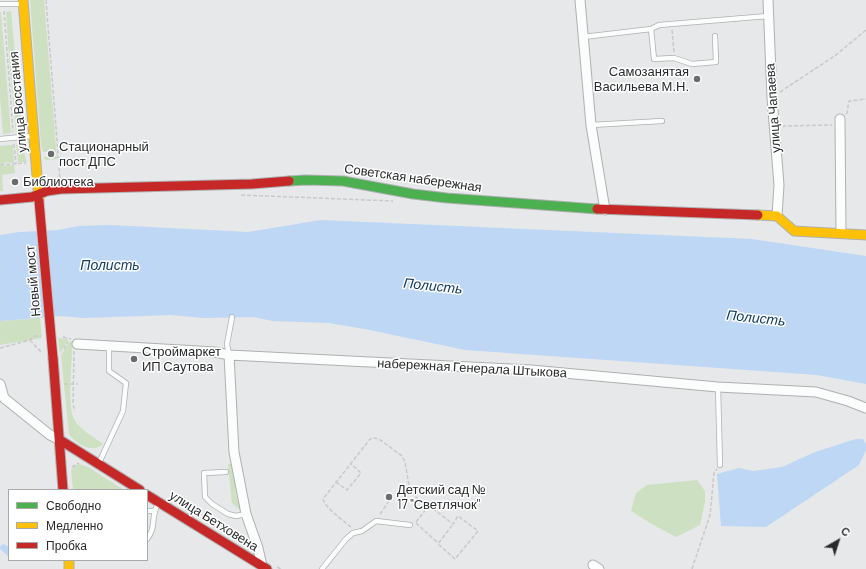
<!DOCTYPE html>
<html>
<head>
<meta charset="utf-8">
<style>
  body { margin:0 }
  #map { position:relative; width:866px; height:569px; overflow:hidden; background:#e6e8ea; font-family:Barlow,sans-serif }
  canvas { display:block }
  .legend { position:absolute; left:8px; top:489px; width:140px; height:72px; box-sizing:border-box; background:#fff; border:1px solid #a9aaaa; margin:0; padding:5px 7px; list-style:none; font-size:12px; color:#292a2b }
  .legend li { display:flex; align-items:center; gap:8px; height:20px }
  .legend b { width:20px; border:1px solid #a9aaaa }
  .north { position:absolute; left:818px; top:521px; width:40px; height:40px; -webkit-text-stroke:3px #fff; paint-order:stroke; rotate:39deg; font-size:11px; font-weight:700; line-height:16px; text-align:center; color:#292a2b }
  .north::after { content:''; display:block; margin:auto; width:14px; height:18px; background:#292a2b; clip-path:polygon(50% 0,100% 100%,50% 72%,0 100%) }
</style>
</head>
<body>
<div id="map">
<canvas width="866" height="569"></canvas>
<ul class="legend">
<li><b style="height:5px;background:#4caf50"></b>Свободно</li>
<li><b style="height:5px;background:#ffc107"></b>Медленно</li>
<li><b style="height:5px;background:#c62828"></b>Пробка</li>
</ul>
<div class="north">С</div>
</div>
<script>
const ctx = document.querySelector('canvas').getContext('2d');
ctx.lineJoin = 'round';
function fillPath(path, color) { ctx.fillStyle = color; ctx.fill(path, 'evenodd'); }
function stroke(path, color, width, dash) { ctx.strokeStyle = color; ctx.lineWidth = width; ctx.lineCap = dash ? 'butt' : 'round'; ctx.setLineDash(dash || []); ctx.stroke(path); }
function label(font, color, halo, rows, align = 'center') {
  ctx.font = font + ' Barlow,sans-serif'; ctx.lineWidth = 3; ctx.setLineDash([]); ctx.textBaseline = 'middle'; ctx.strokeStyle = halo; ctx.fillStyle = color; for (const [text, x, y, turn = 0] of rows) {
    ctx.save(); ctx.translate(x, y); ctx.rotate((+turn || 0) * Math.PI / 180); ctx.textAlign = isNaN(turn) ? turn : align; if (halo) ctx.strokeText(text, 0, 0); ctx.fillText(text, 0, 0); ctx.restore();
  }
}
fillPath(new Path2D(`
  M30,0H44L57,159L45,160L44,157L54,156V151L43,152L41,145Z
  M11,11L22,133L16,134L9,59L6,12Z
  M0,12H1L11,133L3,134L0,96Z
  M16,144L24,153L27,162H18Z
  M13,145L14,163L5,162V164H0V146Z
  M14,165L15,173L2,175L3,191H0V166Z
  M40,318L42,338L0,345V321Z
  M58,338L68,339V341L60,353Z
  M70,341L72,342V348C72,365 67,405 74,419C78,428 95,438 103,444C93,454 76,444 69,434L61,355Z
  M79,464L88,467L124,490H73L71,470L75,466Z
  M228,464H233L236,496L241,508L239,509L232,503Z
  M697,480L705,491V502L700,525L676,537L650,523L631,511L636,493L647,485Z`), '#cde0c2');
fillPath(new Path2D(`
  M321,220L752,239L866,256V384L817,375L465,350L365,329L329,323L272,321L254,317L204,318L171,315L85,318L61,316L0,321V235L19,232L58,230L79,226L109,225L248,232Z
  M856,439H863L866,444V450L859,465L766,527L721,526L717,474L739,468L753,471L782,467L815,452Z
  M4,544L9,547V557L0,549V546Z`), '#bed7f4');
const lane = new Path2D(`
  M0,4H22
  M651,29L654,59L674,58L692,64L716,62L715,36
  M583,37L651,29L659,25L768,16
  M591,125L662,121
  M0,139L32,136
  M229,355L227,344L232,317
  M718,387L720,465
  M99,463L123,411L126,383L109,371V346
  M226,472L204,473L205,497L212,504L228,514L236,516L246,514
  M147,511H153
  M147,539C157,527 150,517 158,504
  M322,569L346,539L353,533L362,531L376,521L410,525`);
const street = new Path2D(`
  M580,0L591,125L605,210
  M768,0L772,98L779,185L777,216
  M840,119L841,233
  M77,344L215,352L229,355L531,370L718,387L816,392L848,401L866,408
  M229,355L234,452L246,514L258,548L262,566
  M0,384L4,398L50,435L60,440
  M593,565L599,569`);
const fast = new Path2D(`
  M289,181L306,180L343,181L413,194L447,198L597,209`);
const slow = new Path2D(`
  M23,0L39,201
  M758,215L777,216L794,231L866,235
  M69,560V569`);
const jam = new Path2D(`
  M0,200L32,197L47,191L61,189L252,184L289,181
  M597,209L758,215
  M53,358L63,490
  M60,440L140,490
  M147,495L267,569`);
stroke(lane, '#aeb0b1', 6);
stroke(street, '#aeb0b1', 11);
stroke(fast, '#aeb0b1', 11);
stroke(slow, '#aeb0b1', 11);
stroke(jam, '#aeb0b1', 11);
stroke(new Path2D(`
  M46,0L60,179
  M4,11L13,132
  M672,30L674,52
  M780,92L836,55L866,30
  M846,114L847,113L849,101L866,99
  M782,126L832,125
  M19,143L24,150
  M14,144L16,164
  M0,165L26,163
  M241,195L393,201
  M63,337L71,339
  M30,340L41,352
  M0,348L30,340L35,336H41
  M64,349L68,342
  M74,351L73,404L75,411
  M72,467L79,463
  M336,482L347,490L361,473L351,464
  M427,508H432L453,524L458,516L478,531L455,559L438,544L453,524
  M198,513L206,519
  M380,514L391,498
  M416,523L438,543
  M351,527C344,521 325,508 323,499L370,439L374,438L379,439L402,456L405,462L410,491L427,508L416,522
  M277,567L281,569
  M692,569L710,515L714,473L717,469`), '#c9c9c9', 1.5, [4, 2]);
stroke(lane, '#fbfcfc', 4.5);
stroke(street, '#fbfcfc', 9);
stroke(fast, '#4caf50', 9);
stroke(slow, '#ffc107', 9);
stroke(jam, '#c62828', 9);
const jamBridge = new Path2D(`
  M39,201L53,358`);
stroke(jamBridge, '#c3c4c5', 11, []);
stroke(new Path2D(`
  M64,384H78`), '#c9c9c9', 1.5, [4, 2]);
stroke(jamBridge, '#c62828', 9);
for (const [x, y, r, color] of [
  [697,79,4,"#6b6c6e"],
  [51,154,4,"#6b6c6e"],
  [15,182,4,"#6b6c6e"],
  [134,359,4,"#6b6c6e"],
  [389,497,4,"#6b6c6e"]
]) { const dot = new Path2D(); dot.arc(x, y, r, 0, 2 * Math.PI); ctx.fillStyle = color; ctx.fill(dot); stroke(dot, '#fff', 1.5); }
label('13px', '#292a2b', '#fff', [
  ["Самозанятая",689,72,"right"],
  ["Васильева М.Н.",689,87,"right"],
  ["Стационарный",59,147],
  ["пост ДПС",59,162],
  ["Библиотека",23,182],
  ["Строймаркет",142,352],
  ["ИП Саутова",142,367],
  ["Детский сад №",397,490],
  ["17 \"Светлячок\"",397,505]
], 'left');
label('13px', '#292a2b', '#fff', [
  ["улица Восстания",18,102,-95],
  ["улица Чапаева",773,108,-94],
  ["Советская набережная",413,178,8],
  ["Новый мост",33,281,-95],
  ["набережная Генерала Штыкова",472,368,3],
  ["улица Бетховена",214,521,32]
]);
label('italic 14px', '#133c66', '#fff', [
  ["Полисть",110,265],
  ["Полисть",433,286,6],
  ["Полисть",756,318,6]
]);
</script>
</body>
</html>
